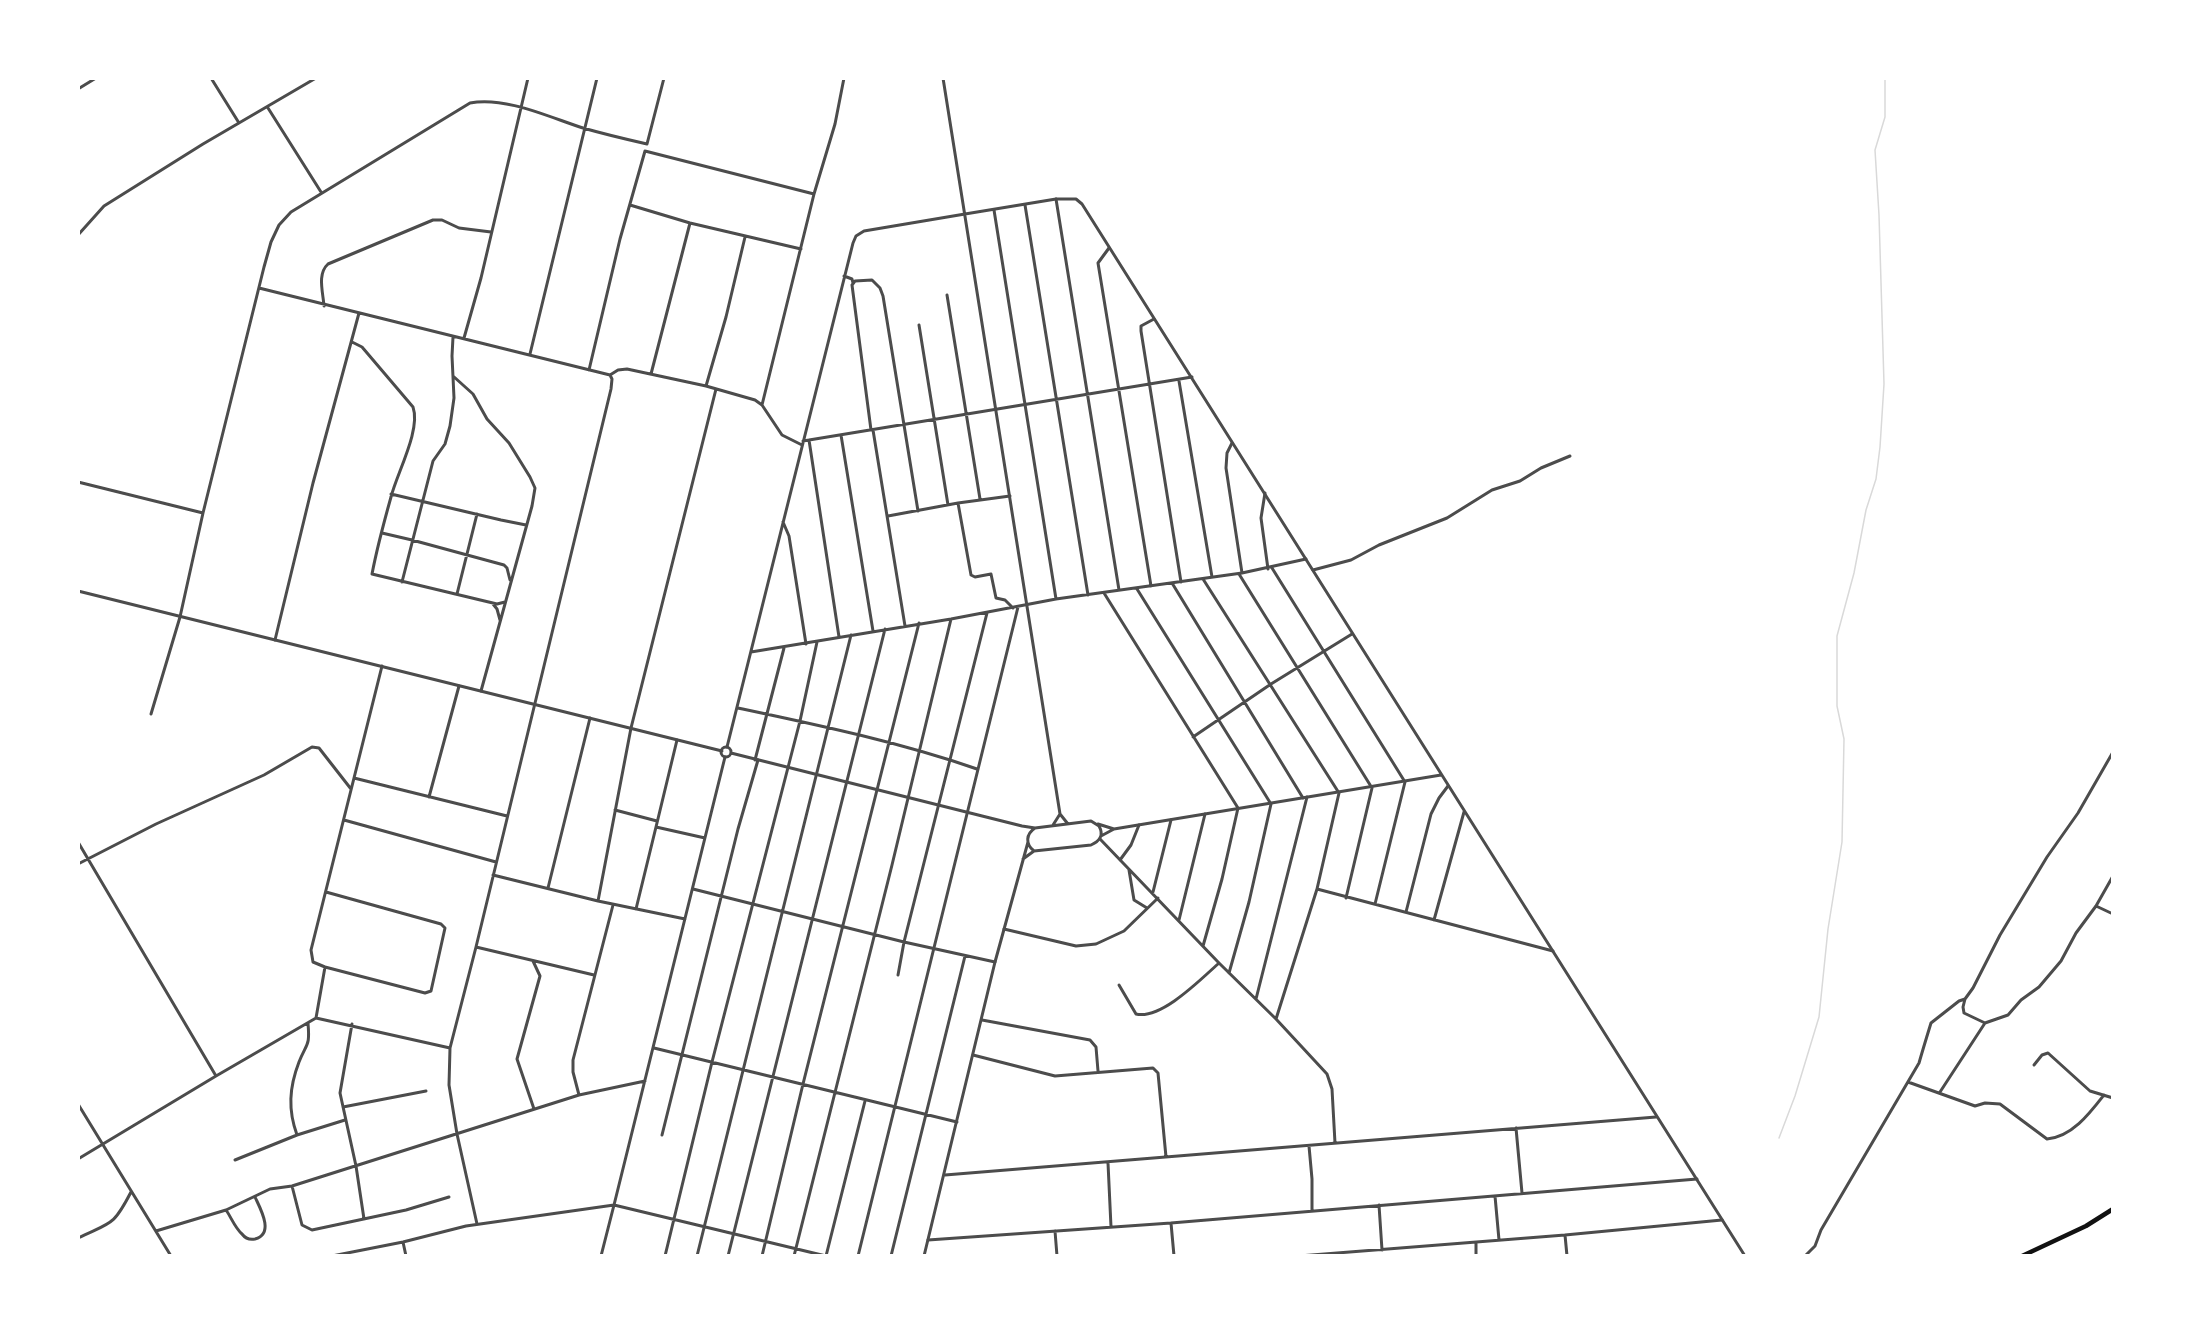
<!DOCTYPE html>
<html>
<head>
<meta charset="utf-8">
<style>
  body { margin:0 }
  #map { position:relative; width:2191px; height:1334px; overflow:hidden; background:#fff; font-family:Cabin,sans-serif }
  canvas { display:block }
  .frame { position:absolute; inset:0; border:80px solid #fff; pointer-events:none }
</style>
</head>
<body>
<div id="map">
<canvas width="2191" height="1334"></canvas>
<div class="frame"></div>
</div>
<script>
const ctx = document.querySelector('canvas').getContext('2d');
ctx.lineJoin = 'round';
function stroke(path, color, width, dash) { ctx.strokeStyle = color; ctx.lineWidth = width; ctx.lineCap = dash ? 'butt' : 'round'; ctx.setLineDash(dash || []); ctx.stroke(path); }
stroke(new Path2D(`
  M1779,1138L1795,1096L1819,1017L1828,929L1842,842L1844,739L1837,706V636L1854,573L1866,510L1876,479L1880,447L1884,384L1879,215L1875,150L1885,117V78`), '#d9d9d9', 1.5);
stroke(new Path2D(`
  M211,78L239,123
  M268,108L321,192
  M647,144L664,78
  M645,151L814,194L762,405
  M814,194L835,124L844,78
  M1056,199L1119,590
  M630,205L690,223L801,249
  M1025,205L1088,595
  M994,210L1056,599
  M78,235L104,206L203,144L316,78
  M1109,248L1098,263L1151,586
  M844,276L852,279L853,283
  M259,288L610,375L618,370L627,369L706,386L755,400L762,405L782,435L802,445
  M947,295L980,499
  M324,306C323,292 317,274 328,264L433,220H442L459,228L491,232
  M1154,319L1141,326V331L1181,582
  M919,325L948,505
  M464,338L481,278L528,78
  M352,342L362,347L413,407C421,430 397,473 391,497C384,522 377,548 372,574L497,604L505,602
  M530,354L597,78
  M589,370L620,239L645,151
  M651,374L690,223
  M453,376L473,394L487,419L509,443L530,477L535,488L532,506L481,691
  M1179,381L1212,577
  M706,386L726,317L745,237
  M871,430L852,285L855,281L872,280L880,288L883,296L918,511
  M873,430L905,626
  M841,435L873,631
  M809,440L839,637
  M803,441L1192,377
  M1232,443L1227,453L1226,468L1242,573
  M78,482L203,513
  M1265,493L1261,518L1268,569
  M391,494L501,520L526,525
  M958,503L971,575L975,577L991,574L996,598L1005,600L1013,608
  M888,516L958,503L1010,496
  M783,522L789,536L806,644
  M382,533L412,540L504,565L507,568L510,580
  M1272,568L1405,782L1375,904
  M1313,570L1351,560L1379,545L1447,518L1492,490L1520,481L1541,468L1570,456
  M1239,574L1372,788L1346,898
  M1203,579L1339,793L1317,889L1276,1019
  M402,582L433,461L445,444L450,426L454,398L452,356L453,337
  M1172,583L1303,798
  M1137,589L1271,804L1249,902L1229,973
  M1104,593L1238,808L1222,879L1203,946
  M457,594L477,514
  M493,604L497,609L500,620
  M275,640L313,483L359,313
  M751,652L951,619L1056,599L1242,573L1306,559
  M738,708C818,725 899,742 977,769
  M151,714L180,617L203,513L264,267L271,242L279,225L291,212L470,103C504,96 549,117 583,128C604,134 625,139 647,144
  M1193,737L1271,684L1352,634
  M677,740L656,827L705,838
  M727,747L853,243L856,236L864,231L965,214
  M725,757L614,1205L826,1256
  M755,760L784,648
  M354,778L507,816
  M429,797L459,686
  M615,810L657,821
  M344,820L496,862
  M1100,839L1219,963L1276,1019L1327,1074L1332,1089L1335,1143
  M78,842L216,1076L78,1159
  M1120,860L1131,845L1139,825
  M78,864L156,824L264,775L312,747L319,748L351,789
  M1129,870L1134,900L1147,908
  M493,875L598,901L685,919
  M548,888L590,718
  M693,889L904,942L995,962
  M1317,889L1553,951
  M326,892L441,924L445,928L431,991L425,993L325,967L313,962L311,950L382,666
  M1153,892L1171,820
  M598,901L631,728L716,389
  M2096,906L2113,914
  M636,909L656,827
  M1406,912L1431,814L1439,798L1448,786
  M1179,920L1205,814
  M1434,920L1464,812
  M1004,929L1076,946L1096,944L1124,931L1158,898
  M476,947L594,975
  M533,961L540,976L517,1059L534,1109
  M898,975L904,942L987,613
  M1119,985L1136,1014C1161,1020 1201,979 1219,963
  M1256,999L1307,797
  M316,1018L325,967
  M982,1020L1090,1040L1096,1047L1098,1071
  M1985,1023L1964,1013L1963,1007L1965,999L1973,988L2000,935L2047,857L2078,813L2113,752
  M352,1024L340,1093L356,1166L364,1219
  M654,1048L957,1122
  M973,1055L1055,1076L1153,1068L1158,1073L1166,1157
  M2034,1065L2042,1055L2048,1053L2090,1091L2113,1098
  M216,1076L316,1018L450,1048
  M1908,1082L1975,1106L1985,1103L2000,1104L2047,1139C2072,1137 2090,1113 2104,1095
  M1940,1092L1985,1023L2008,1015L2021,1000L2039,987L2061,961L2076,933L2096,906L2113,876
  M579,1095L573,1072V1060L613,905
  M78,1104L171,1256
  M343,1107L426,1091
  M1516,1128L1522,1193
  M297,1135C288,1110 289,1088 299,1062C307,1042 310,1047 308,1023
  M662,1135L738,829L758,760
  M1309,1146L1312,1179V1210
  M235,1160L297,1135L345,1120
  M1108,1163L1111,1227
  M945,1175L1656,1117
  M292,1186L302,1225L312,1230L406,1210L449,1197
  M1495,1196L1499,1240
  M1379,1205L1382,1250
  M226,1210C231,1217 235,1228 242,1234C245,1238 250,1240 255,1239C275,1234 260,1208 255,1197
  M1171,1223L1174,1256
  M477,1224L457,1134L449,1085L450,1048L476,947L611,389L612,379L610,375
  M156,1231L226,1210L270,1189L292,1186L579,1095L645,1081
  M1055,1231L1057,1256
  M1565,1235L1567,1256
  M78,1238C111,1222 113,1227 131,1192
  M928,1240L1171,1223L1697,1179
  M403,1242L406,1256
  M1476,1243V1256
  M332,1256L403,1242L466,1226L614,1205L601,1256
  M665,1256L712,1062L800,721L817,642
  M697,1256L851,635
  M728,1256L885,629
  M762,1256L803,1084L919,623
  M794,1256L892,865L951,619
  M826,1256L865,1101
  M858,1256L1018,607
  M891,1256L965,956
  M1299,1256L1565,1235L1722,1220
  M1805,1256L1815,1246L1821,1230L1919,1063C1923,1049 1927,1036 1931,1023L1959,1001L1965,999`), '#4c4c4c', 3);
stroke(new Path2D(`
  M943,78L1060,814L1068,824
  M78,89L96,78
  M965,214L1056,199H1076L1082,204L1745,1256
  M78,591L722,751
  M721 752a5 5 0 1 1 10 0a5 5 0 1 1-10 0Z
  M731,753L1022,826L1035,828L1091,821L1099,826C1104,835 1100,841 1091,845L1034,851C1025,844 1026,834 1035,828
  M1098,824L1114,829
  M1053,825L1060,814
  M1101,836L1114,829L1441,775
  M1023,859L1034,851
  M924,1256L995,962L1028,842`), '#4c4c4c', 3);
stroke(new Path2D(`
  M2022,1256L2086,1226L2113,1209`), '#111', 4.5);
</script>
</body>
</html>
